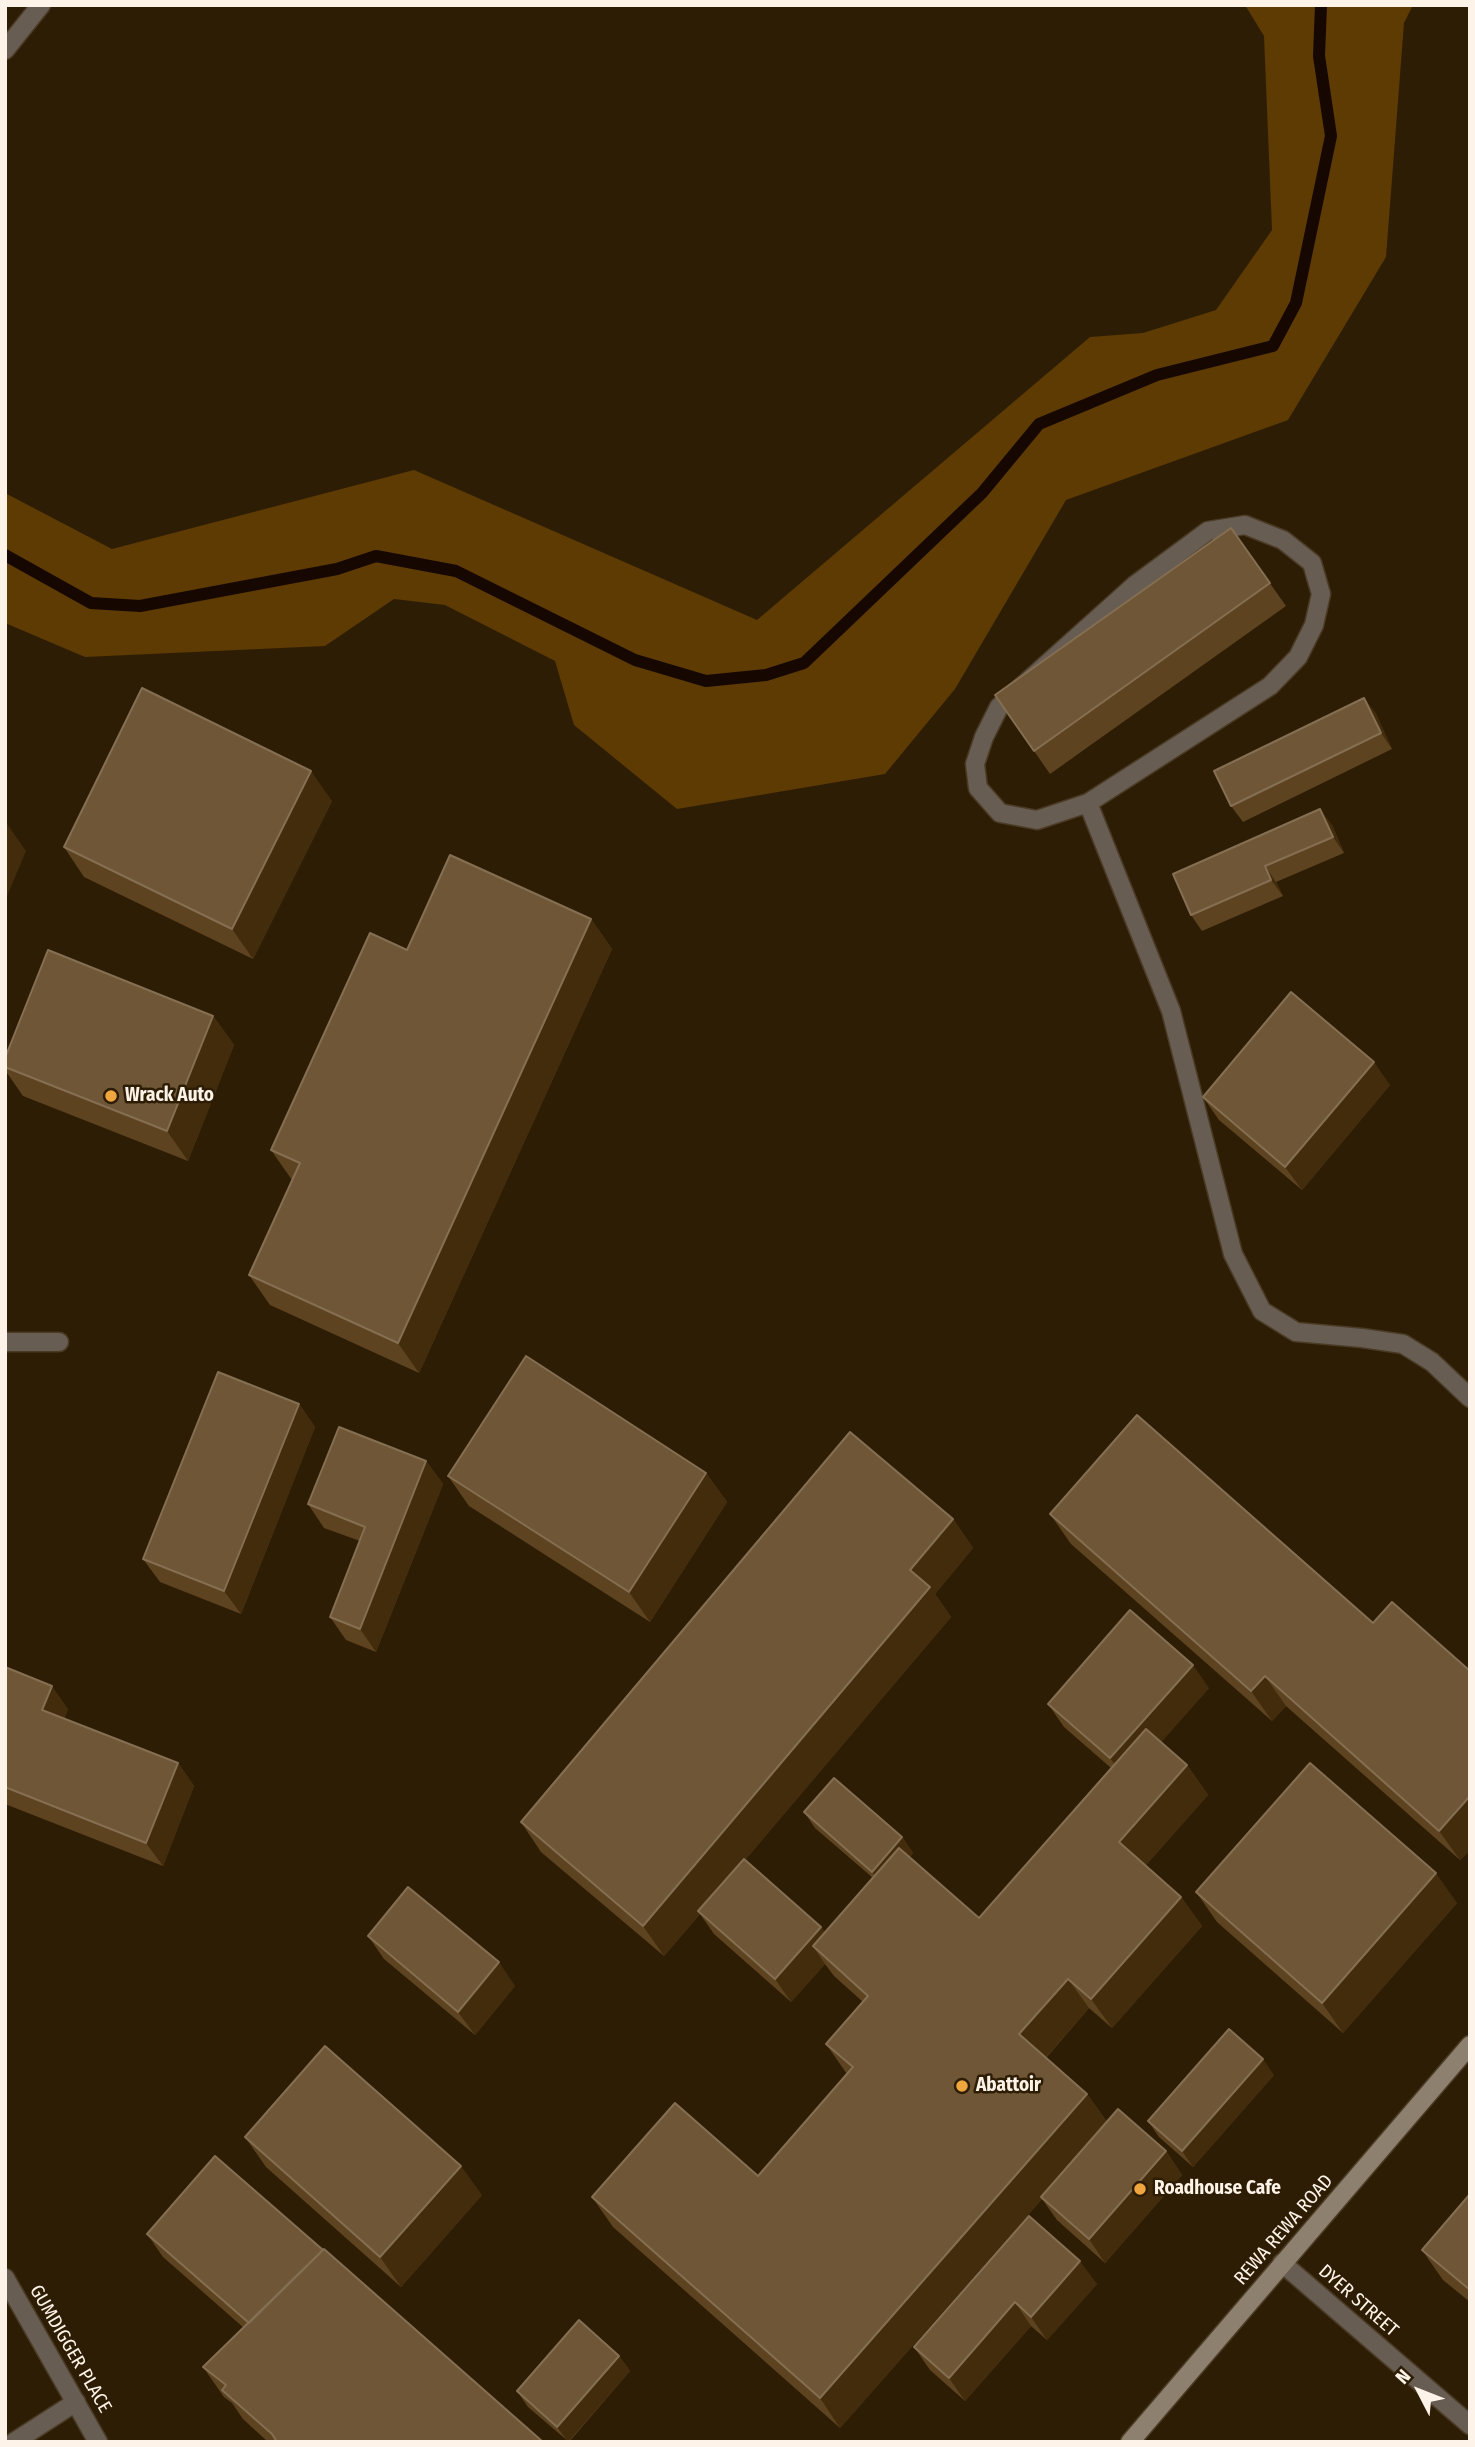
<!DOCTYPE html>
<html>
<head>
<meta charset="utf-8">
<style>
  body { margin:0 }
  #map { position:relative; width:1475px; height:2447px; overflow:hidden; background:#2e1d05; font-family:"Fira Sans Condensed",sans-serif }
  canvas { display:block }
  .frame { position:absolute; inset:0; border:7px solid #fdf3e8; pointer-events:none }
  .north { position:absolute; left:1384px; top:2356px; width:70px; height:70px; -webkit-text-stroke:5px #2e1d05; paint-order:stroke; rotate:312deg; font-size:19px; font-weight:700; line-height:28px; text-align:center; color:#fdf3e8 }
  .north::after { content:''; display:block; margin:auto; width:24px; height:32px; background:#fdf3e8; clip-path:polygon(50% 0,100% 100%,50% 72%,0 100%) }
</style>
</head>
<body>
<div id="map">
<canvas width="1475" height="2447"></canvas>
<div class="frame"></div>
<div class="north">N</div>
</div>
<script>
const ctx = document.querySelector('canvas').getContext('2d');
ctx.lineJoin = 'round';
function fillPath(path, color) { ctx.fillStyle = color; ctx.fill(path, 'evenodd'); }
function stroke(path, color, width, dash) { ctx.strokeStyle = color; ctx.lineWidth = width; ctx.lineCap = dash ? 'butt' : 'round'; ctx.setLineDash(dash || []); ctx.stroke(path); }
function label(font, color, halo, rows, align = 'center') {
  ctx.font = font + ' "Fira Sans Condensed",sans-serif'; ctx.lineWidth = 5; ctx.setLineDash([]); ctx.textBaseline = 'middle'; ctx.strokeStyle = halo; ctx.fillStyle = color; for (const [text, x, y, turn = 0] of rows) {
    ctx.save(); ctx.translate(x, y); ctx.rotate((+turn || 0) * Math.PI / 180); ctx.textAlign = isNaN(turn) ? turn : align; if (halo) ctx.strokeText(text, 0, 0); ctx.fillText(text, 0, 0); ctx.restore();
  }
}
fillPath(new Path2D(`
  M1245,5H1413L1404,23L1386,257L1288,420L1066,500L955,689L885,774L677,809L574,725L555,661L445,605L394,599L325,646L85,657L5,623V493L112,549L414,470L757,620L1090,337L1143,333L1216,310L1272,230L1264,36Z`), '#5d3b03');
stroke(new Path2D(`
  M5,555L91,603L140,606L337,569L376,556L456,571L635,660L706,681L766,675L804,663L982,493L1039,424L1157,375L1273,346L1296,303L1331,136L1319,56L1321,5`), '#160700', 12);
const service = new Path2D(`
  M1245,525L1283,540L1312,563L1321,594L1314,625L1298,657L1270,686L1088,803L1037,820L1000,813L978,788L975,764L984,737L999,707L1135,585L1208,531Z
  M1088,803L1171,1011L1233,1254L1262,1311L1296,1332L1362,1338L1403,1344L1432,1362L1470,1398
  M14,2442L76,2402`);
const minor = new Path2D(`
  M5,50L41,5
  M5,1342H59
  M1282,2263L1470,2425
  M5,2278L98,2442`);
const secondary = new Path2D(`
  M1130,2442L1470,2045`);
stroke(service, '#4b3b25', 21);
stroke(minor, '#4b3b25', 21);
stroke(secondary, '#4b3b25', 21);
stroke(service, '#675d53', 18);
stroke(minor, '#675d53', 18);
stroke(secondary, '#8e806e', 18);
fillPath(new Path2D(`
  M1231,528L1286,606L1050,774L995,695Z
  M1364,698L1376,714L1392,749L1243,822L1231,806Z
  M332,801L253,959L84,877L64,847Z
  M1332,825L1344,853L1276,882L1283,896L1202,931L1191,915L1173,874Z
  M591,919L612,949L419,1373L270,1305L249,1275L292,1180L271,1150L407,950Z
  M213,1016L234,1045L188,1161L23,1096L5,1070V1058Z
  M1390,1085L1302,1190L1219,1120L1203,1097Z
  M299,1404L315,1427L241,1614L160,1582L143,1559Z
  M426,1461L443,1484L376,1652L346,1640L330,1617L360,1541L324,1528L308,1504Z
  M706,1473L727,1502L650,1622L469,1506L448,1476Z
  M1050,1514L1373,1623L1470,1671V1850L1460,1860L1286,1706L1272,1721L1071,1544Z
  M953,1519L973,1548L935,1594L951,1617L745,1860L821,1927L825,1933L873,1878L815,1828L804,1812L902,1837L913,1853L910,1857L979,1918L1111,1768L1064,1727L1048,1704L1209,1688L1161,1742L1187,1765L1208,1795L1146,1865L1181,1897L1202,1926L1112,2028L1089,2008L1046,2058L1087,2094L1107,2122L1166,2151L1182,2175L1105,2263L1057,2220L1042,2199L840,2428L613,2227L592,2197L758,2176L847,2074L826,2044L863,2002L834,1976L825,1964L791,2002L714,1934L700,1914L664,1956L541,1852L521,1822Z
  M5,1667L68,1709L64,1719L178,1763L194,1786L163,1866L5,1804Z
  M1196,1892L1457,1903L1343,2033L1217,1922Z
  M368,1936L515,1986L475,2035L384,1959Z
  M1274,2075L1193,2167L1159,2137L1148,2121Z
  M245,2137L482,2195L401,2287L266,2167Z
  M1470,2194V2302L1443,2280L1422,2250Z
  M1029,2216L1097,2284L1047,2340L1031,2326L965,2401L930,2370L914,2347Z
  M147,2234L543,2442H268L243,2419L232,2403L224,2397L203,2367L244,2328L163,2257Z
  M619,2356L630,2371L569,2442L528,2407L517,2391Z`), '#5d4320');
fillPath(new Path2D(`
  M1364,698L1376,714L1392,749L1381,733Z
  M311,771L332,801L253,959L232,929Z
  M1320,809L1332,825L1344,853L1333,837Z
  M5,821L26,851L5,901Z
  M1265,866L1276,882L1283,896L1271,880Z
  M591,919L612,949L419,1373L398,1343Z
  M213,1016L234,1045L188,1161L167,1131Z
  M1374,1062L1390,1085L1302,1190L1285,1167Z
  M299,1404L315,1427L241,1614L224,1591Z
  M426,1461L443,1484L376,1652L360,1629Z
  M706,1473L727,1502L650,1622L629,1592Z
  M953,1519L973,1548L935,1594L951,1617L700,1913L698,1911L700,1914L664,1956L643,1926L910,1570Z
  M1193,1665L1209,1688L1127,1781L1110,1758Z
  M1265,1676L1286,1706L1272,1721L1251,1691Z
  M52,1686L68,1709L58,1733L42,1710Z
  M178,1763L194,1786L163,1866L146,1843Z
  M1187,1765L1208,1795L1140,1872L1119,1842Z
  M1470,1796V1850L1460,1860L1439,1831Z
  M902,1837L913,1853L883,1887L872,1872Z
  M1436,1873L1457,1903L1343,2033L1322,2003Z
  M1181,1897L1202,1926L1112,2028L1091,1999Z
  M821,1927L837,1950L813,1946L825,1964L791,2002L775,1979Z
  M499,1962L515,1986L475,2035L458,2012Z
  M1068,1979L1089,2008L1040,2064L1019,2034Z
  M1263,2059L1274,2075L1193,2167L1182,2151Z
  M1087,2094L1108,2124L840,2428L820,2398Z
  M1166,2151L1182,2175L1105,2263L1089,2239Z
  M461,2166L482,2195L401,2287L380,2257Z
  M1080,2261L1097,2284L1047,2340L1031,2317Z
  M1015,2302L1031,2326L965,2401L949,2378Z
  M619,2356L630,2371L568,2442L557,2427Z`), '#432c0c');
const building = new Path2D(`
  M1231,528L1270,583L1034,751L995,695Z
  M142,688L311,771L232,929L64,847Z
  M1364,698L1381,733L1231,806L1214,771Z
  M1320,809L1333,837L1265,866L1271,880L1191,915L1173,874Z
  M450,855L591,919L398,1343L249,1275L300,1163L271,1150L370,933L407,950Z
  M48,950L213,1016L167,1131L5,1067V1058Z
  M1291,992L1374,1062L1285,1167L1203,1097Z
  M526,1356L706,1473L629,1592L448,1476Z
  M218,1372L299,1404L224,1591L143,1559Z
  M1137,1415L1373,1623L1392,1602L1470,1671V1796L1439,1831L1265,1676L1251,1691L1050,1514Z
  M339,1427L426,1461L360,1629L330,1617L365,1527L308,1504Z
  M850,1432L953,1519L910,1570L930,1587L643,1926L521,1822Z
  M1130,1610L1193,1665L1110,1758L1048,1704Z
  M5,1667L52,1686L42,1710L178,1763L146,1843L5,1787Z
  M1146,1729L1187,1765L1119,1842L1181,1897L1091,1999L1068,1979L1019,2034L1087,2094L820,2398L592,2197L675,2103L758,2176L853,2067L826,2044L868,1996L813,1946L899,1848L979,1918Z
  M1310,1763L1436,1873L1322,2003L1196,1892Z
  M834,1778L902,1837L872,1872L804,1812Z
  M744,1859L821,1927L775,1979L698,1911Z
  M408,1887L499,1962L458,2012L368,1936Z
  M1229,2029L1263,2059L1182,2151L1148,2121Z
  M325,2046L461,2166L380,2257L245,2137Z
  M1118,2109L1166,2151L1089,2239L1041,2197Z
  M215,2156L323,2250L249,2323L147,2234Z
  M1470,2194V2290L1422,2250Z
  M1029,2216L1080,2261L1031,2317L1015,2302L949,2378L914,2347Z
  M324,2249L543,2442H277L272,2434L222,2390L226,2385L203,2367Z
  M579,2320L619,2356L557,2427L517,2391Z`);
fillPath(building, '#6e5636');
stroke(building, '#856f52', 2);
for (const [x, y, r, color] of [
  [111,1096,7,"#f0a63e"],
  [962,2086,7,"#f0a63e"],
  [1140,2189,7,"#f0a63e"]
]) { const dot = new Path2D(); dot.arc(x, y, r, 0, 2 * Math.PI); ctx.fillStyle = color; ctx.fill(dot); stroke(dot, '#2e1d05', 2.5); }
label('bold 19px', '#fdf3e8', '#2e1d05', [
  ["Wrack Auto",125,1096],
  ["Abattoir",976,2086],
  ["Roadhouse Cafe",1154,2189]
], 'left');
label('19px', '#fdf3e8', '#2e1d05', [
  ["REWA REWA ROAD",1284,2230,-49],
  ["DYER STREET",1358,2301,41],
  ["GUMDIGGER PLACE",70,2349,60]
]);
</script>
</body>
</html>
